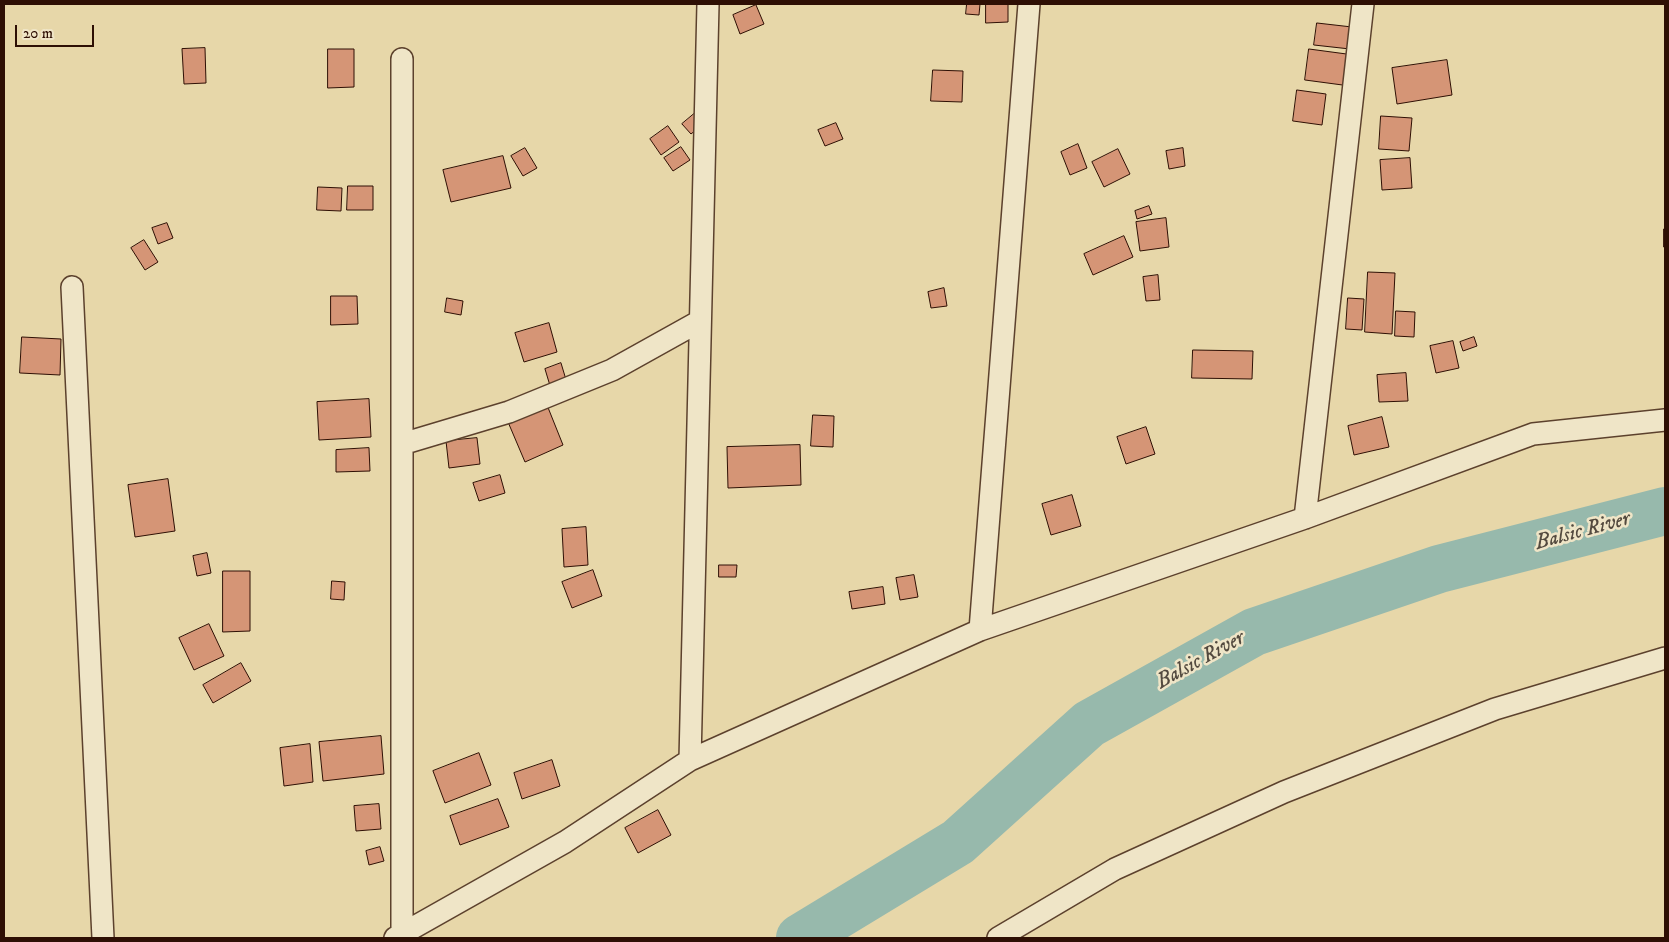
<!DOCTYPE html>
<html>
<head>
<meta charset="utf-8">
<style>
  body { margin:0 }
  #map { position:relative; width:1669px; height:942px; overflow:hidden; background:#e7d7a9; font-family:"IM FELL DW Pica",serif }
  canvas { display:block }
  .frame { position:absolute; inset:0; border:5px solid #2e0f04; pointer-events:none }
  .scale { position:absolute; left:15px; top:25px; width:79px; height:22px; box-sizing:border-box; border:2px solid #2e0f04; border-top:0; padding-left:6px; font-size:15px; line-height:18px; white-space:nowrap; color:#2e0f04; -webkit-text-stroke:4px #efe5c7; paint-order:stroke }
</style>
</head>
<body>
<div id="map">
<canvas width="1669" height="942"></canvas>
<div class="frame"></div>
<div class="scale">20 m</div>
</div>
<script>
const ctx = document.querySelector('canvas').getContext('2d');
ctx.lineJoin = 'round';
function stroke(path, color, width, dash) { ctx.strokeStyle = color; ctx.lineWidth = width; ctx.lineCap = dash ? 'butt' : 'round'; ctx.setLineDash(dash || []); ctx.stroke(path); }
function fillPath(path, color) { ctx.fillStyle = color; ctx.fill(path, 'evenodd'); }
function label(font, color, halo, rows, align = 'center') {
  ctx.font = font + ' "IM FELL DW Pica",serif'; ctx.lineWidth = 5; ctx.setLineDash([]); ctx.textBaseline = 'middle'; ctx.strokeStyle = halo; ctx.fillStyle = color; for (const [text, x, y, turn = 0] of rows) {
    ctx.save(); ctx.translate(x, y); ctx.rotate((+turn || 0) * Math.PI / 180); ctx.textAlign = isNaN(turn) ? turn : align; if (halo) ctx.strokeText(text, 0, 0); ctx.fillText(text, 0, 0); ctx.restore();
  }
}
stroke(new Path2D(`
  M800,938L958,842L1089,724L1254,632L1439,569L1665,511`), '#97b9ac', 48);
const building = new Path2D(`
  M967,4H980L979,15L966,14Z
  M986,4H1008V22L986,23Z
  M756,5L764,24L740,34L733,15Z
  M1317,23L1352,27L1350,49L1314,45Z
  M205,48L206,83L184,84L182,49Z
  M328,49H354V87L328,88Z
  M1309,49L1354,55L1350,86L1305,80Z
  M1447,60L1452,95L1397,104L1392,68Z
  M933,70L963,71L962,102L931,101Z
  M1297,90L1326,94L1322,125L1293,121Z
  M694,114L703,124L691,134L682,124Z
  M1381,116L1412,118L1409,151L1379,149Z
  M836,123L843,139L825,146L818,130Z
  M668,126L679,142L661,155L650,139Z
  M1078,144L1087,168L1070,175L1061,152Z
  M681,147L690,160L673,171L664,158Z
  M525,148L537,168L523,176L511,156Z
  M1183,148L1185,166L1169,169L1166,151Z
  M1118,149L1130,174L1104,187L1092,162Z
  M503,156L511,188L451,202L443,170Z
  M1410,158L1412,188L1382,190L1380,160Z
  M348,186H373V210H347Z
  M318,187L342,188L341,211L317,210Z
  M1149,206L1152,214L1137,219L1135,211Z
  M1166,218L1169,247L1140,251L1136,222Z
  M167,223L173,238L158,244L152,228Z
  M1664,229H1665V247H1664Z
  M1124,236L1133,257L1093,275L1084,254Z
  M144,240L158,262L145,270L131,248Z
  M1368,272L1395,273L1392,334L1365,332Z
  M1158,275L1160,300L1146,301L1143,277Z
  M944,288L947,306L931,308L928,292Z
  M331,296H357L358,324L331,325Z
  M447,298L463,301L461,315L445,312Z
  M1348,298L1364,299L1362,330L1346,329Z
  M1396,311L1415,312L1414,337L1395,336Z
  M549,323L557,352L524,362L515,333Z
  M22,337L61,339L60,375L20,373Z
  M1474,337L1477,346L1463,351L1460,342Z
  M1453,341L1459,368L1436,373L1430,346Z
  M1193,350L1253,351L1252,379L1192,378Z
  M561,363L567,383L551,389L545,369Z
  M1406,373L1408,401L1379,402L1377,375Z
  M369,399L371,437L319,440L317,402Z
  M547,405L563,445L525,462L508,422Z
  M813,415L834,416L833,447L811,446Z
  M1382,417L1389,447L1354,455L1348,426Z
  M1146,427L1155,454L1126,464L1117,437Z
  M477,438L480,464L449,468L446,441Z
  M800,445L801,485L728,488L727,447Z
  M369,448L370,471L336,472V450Z
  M500,475L505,493L479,501L473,483Z
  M168,479L175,531L135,537L128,485Z
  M1072,495L1081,526L1051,535L1042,504Z
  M586,527L588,565L564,567L562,529Z
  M207,553L211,573L197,576L193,556Z
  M719,565H737L736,577H719Z
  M593,570L602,596L572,608L562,582Z
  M223,571H250V631L223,632Z
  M914,575L918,597L900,600L896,578Z
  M332,581L345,582L344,600L331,599Z
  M883,587L885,604L852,609L849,592Z
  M209,624L224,656L194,670L179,638Z
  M241,663L251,681L213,703L203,685Z
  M381,736L384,774L323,781L319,742Z
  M310,744L313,782L284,786L280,748Z
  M479,753L491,785L445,803L433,771Z
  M552,760L560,786L522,799L514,773Z
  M498,799L509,827L460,845L450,816Z
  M379,804L381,829L356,831L354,806Z
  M658,810L671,835L638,853L625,828Z
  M380,847L384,861L369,865L366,851Z`);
fillPath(building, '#d59576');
stroke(building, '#2e0f04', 1);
const street = new Path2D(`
  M72,287L103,938
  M402,444L509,412L612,370L700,321
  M1305,518L1363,4
  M980,630L1029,4
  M690,760L708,4
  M402,935V59
  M395,938L565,842L690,760L980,630L1305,518L1533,434L1665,420
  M998,938L1115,869L1284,792L1495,709L1665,658`);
stroke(street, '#5c412d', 24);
stroke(street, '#efe5c7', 21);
label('italic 21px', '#534a3f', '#efe5c7', [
  ["Balsic River",1583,532,-15],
  ["Balsic River",1201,661,-29]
]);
</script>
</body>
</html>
